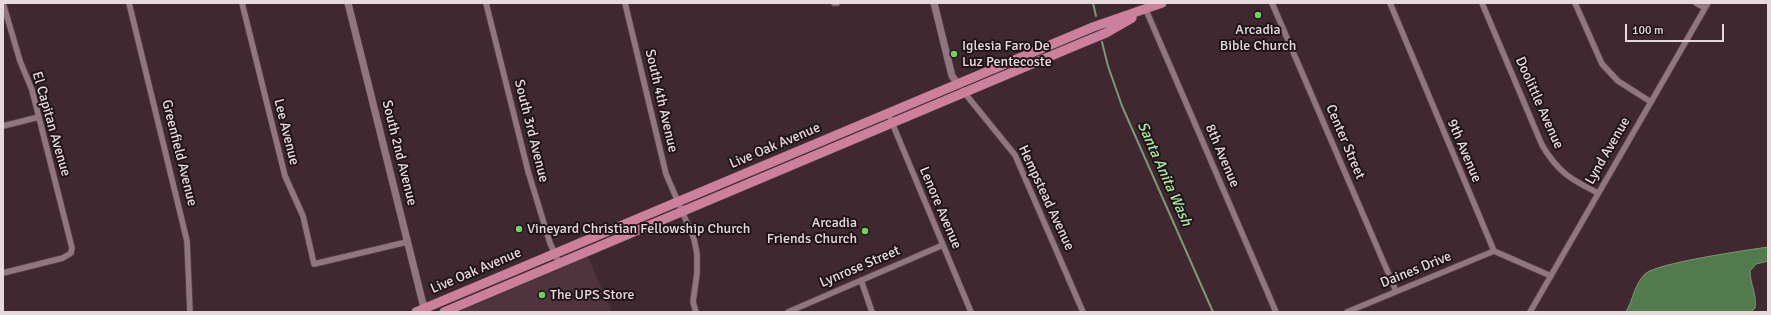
<!DOCTYPE html>
<html>
<head>
<meta charset="utf-8">
<style>
  body { margin:0 }
  #map { position:relative; width:1771px; height:315px; overflow:hidden; background:#3f2830; font-family:Signika,sans-serif }
  canvas { display:block }
  .frame { position:absolute; inset:0; border:4px solid #e7d8dc; pointer-events:none }
  .scale { position:absolute; left:1625px; top:24px; width:99px; height:18px; box-sizing:border-box; border:2px solid #e7d8dc; border-top:0; padding-left:5px; font-size:12px; line-height:14px; white-space:nowrap; color:#e7d8dc; -webkit-text-stroke:3px #1f1418; paint-order:stroke }
</style>
</head>
<body>
<div id="map">
<canvas width="1771" height="315"></canvas>
<div class="frame"></div>
<div class="scale">100 m</div>
</div>
<script>
const ctx = document.querySelector('canvas').getContext('2d');
ctx.lineJoin = 'round';
function fillPath(path, color) { ctx.fillStyle = color; ctx.fill(path, 'evenodd'); }
function stroke(path, color, width, dash) { ctx.strokeStyle = color; ctx.lineWidth = width; ctx.lineCap = dash ? 'butt' : 'round'; ctx.setLineDash(dash || []); ctx.stroke(path); }
function label(font, color, halo, rows, align = 'center') {
  ctx.font = font + ' Signika,sans-serif'; ctx.lineWidth = 4; ctx.setLineDash([]); ctx.textBaseline = 'middle'; ctx.strokeStyle = halo; ctx.fillStyle = color; for (const [text, x, y, turn = 0] of rows) {
    ctx.save(); ctx.translate(x, y); ctx.rotate((+turn || 0) * Math.PI / 180); ctx.textAlign = isNaN(turn) ? turn : align; if (halo) ctx.strokeText(text, 0, 0); ctx.fillText(text, 0, 0); ctx.restore();
  }
}
fillPath(new Path2D(`
  M588,257L612,312H458Z`), '#4f333d');
const water = new Path2D(`
  M1768,247V261L1756,264L1750,271C1750,284 1757,294 1755,308L1751,312H1626C1633,300 1634,285 1645,274C1656,263 1748,250 1768,247Z`);
fillPath(water, '#527b4d');
stroke(water, '#7f9778', 1);
stroke(new Path2D(`
  M1093,3L1096,16
  M1102,42L1108,66L1122,106L1213,312`), '#7f9778', 2);
const minor = new Path2D(`
  M129,3L187,241L190,312
  M242,3L285,176L303,216L314,264L407,242
  M486,3L528,171L550,243L559,263
  M625,3L666,174L694,239L697,254V273L693,302L696,312
  M834,3H837
  M1272,3L1396,291
  M1390,3L1494,251L1551,276
  M1482,3L1542,145C1558,172 1570,179 1598,193
  M1575,3L1602,64L1618,81L1651,102
  M1696,3L1705,8
  M1146,10L1276,312
  M963,91L1015,155L1083,312
  M888,113L971,312
  M3,126L39,117
  M3,273L63,258L71,253L72,248L32,90L20,61L3,3
  M861,280L872,312
  M788,312L943,245
  M1347,312L1494,251
  M1530,312L1708,3`);
const tertiary = new Path2D(`
  M348,3L425,312
  M934,3L952,76L958,84`);
const primary = new Path2D(`
  M416,312L1093,27L1162,3
  M444,312L1084,42L1106,33L1132,18`);
stroke(minor, '#57444b', 7);
stroke(tertiary, '#57444b', 8);
stroke(primary, '#57444b', 10);
stroke(minor, '#92767f', 5.5);
stroke(tertiary, '#92767f', 7);
stroke(primary, '#cc809b', 9);
for (const [x, y, r, color] of [
  [1258,15,4,"#6ed361"],
  [954,54,4,"#6ed361"],
  [519,229,4,"#6ed361"],
  [865,231,4,"#6ed361"],
  [542,295,4,"#6ed361"]
]) { const dot = new Path2D(); dot.arc(x, y, r, 0, 2 * Math.PI); ctx.fillStyle = color; ctx.fill(dot); stroke(dot, '#1f1418', 1.5); }
label('14px', '#e7d8dc', '#1f1418', [
  ["Arcadia",1258,30,"center"],
  ["Bible Church",1258,46,"center"],
  ["Iglesia Faro De",962,46],
  ["Luz Pentecoste",962,62],
  ["Arcadia",857,223,"right"],
  ["Friends Church",857,239,"right"],
  ["Vineyard Christian Fellowship Church",527,229],
  ["The UPS Store",550,295]
], 'left');
label('14px', '#e7d8dc', '#1f1418', [
  ["South 4th Avenue",661,101,77],
  ["Doolittle Avenue",1539,103,66],
  ["El Capitan Avenue",51,124,74],
  ["South 3rd Avenue",531,131,76],
  ["Lee Avenue",286,132,76],
  ["Center Street",1345,142,67],
  ["Live Oak Avenue",775,146,-23],
  ["9th Avenue",1464,151,67],
  ["Lynd Avenue",1608,151,-60],
  ["Greenfield Avenue",179,153,76],
  ["South 2nd Avenue",399,153,76],
  ["8th Avenue",1222,156,67],
  ["Hempstead Avenue",1046,198,65],
  ["Lenore Avenue",940,208,67],
  ["Lynrose Street",860,267,-23],
  ["Daines Drive",1416,270,-22],
  ["Live Oak Avenue",476,271,-23]
]);
label('italic 15px', '#abe9a2', '#1f1418', [
  ["Santa Anita Wash",1164,174,66]
]);
</script>
</body>
</html>
